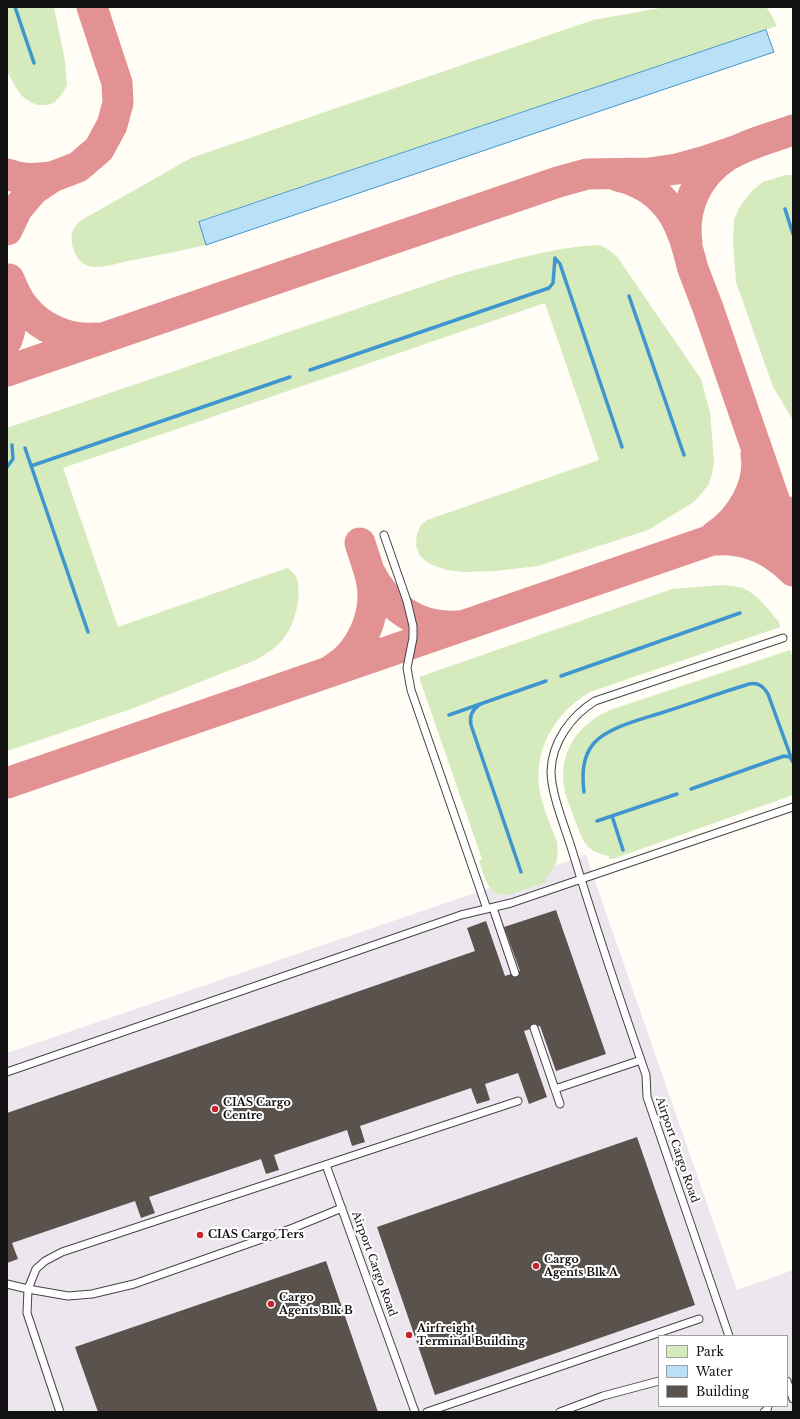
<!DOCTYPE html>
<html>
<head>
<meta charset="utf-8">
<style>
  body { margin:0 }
  #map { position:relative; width:800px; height:1419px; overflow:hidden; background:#fffdf5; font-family:"Libre Baskerville",serif }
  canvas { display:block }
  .frame { position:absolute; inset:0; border:8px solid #111; pointer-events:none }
  .legend { position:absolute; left:658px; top:1335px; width:130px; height:72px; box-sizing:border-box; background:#fff; border:1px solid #a0a0a0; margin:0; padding:5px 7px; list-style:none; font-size:12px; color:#111 }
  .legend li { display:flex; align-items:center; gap:8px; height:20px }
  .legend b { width:20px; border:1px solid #a0a0a0 }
</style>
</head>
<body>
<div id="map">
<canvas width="800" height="1419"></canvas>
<div class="frame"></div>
<ul class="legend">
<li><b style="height:11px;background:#d5ebbd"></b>Park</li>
<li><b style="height:11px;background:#b9e0f7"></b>Water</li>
<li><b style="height:11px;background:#5a524d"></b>Building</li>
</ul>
</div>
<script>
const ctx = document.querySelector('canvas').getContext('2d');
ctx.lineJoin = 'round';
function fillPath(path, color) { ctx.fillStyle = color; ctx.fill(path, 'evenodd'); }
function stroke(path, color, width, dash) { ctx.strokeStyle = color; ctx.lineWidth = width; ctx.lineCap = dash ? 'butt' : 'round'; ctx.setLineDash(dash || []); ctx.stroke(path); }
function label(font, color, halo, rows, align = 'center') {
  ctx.font = font + ' "Libre Baskerville",serif'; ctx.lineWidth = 4; ctx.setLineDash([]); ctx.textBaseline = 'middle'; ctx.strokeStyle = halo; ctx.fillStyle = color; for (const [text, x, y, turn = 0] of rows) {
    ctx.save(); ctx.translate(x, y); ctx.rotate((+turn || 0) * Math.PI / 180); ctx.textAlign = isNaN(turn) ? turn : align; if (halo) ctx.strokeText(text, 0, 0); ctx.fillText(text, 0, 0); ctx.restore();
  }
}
fillPath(new Path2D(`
  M586,855L737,1290L793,1270V1412H7V1053ZM659,1336H787V1406H659Z`), '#eee6ef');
fillPath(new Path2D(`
  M7,7H54L65,61L67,85L62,94L55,102L48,105H38L30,102L22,96L16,88L7,71Z
  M666,7H766L772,16L777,26L199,221L206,245C180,251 154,256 128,261C115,264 99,270 86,265C79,262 75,255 73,248C70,235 71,230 80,221L191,158L593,20Z
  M786,175H793V420L773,387L736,282L733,242L734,220L739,208L746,198L753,190L763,182Z
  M600,245L609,250L618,258L701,379L710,412L714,462L712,474L709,484L702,493L694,502L648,530L538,566L495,571L463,572L447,570L432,565L426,561L420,556L416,546L417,533L421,525L427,520L599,460L545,303L63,468L118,627L287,568C291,571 295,573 297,579C302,598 295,624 283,639C276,648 266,654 256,660L134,708L7,751V428L456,275C502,263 551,247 600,245Z
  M723,585C730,586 738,586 745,589C759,596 769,611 779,622L780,627L590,692C555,713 532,750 540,793C544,810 551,826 557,842C559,857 557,868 545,878L547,882L508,895C487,896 485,877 479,861L482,859L419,677L672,589Z
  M790,650L793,657V795L613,859H609V856C585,852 582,839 574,818C571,808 565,797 564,786C559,750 579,724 610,710Z`), '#d5ebbd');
const water = new Path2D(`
  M766,30L774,52L206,245L199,222Z`);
fillPath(water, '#b9e0f7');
stroke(water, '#3f96cf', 1);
stroke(new Path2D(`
  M15,7L34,63
  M785,209L793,234
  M555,258L560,264L622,447
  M629,296L684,455
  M310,370L549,288L553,283L555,258
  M25,448L88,632
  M31,466L290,377
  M7,467L13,459L12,445
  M561,676L740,613
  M479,705C472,710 469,716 471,725L521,872
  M449,715L546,681
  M691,789L784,756L790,757L793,762
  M584,792C582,775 582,757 594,743C610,726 643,719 664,712C692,703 720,693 749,684C758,682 763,686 768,694L792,760
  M612,816L623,850
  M597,821L677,794`), '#3f96cf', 3.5);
stroke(new Path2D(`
  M7,174C22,180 36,179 52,177
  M618,176C641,181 659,193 672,212C683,229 688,250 693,269C698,282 703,295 708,308C737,390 765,472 793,554
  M7,230L17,209L33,190L52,177L78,167L99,149L112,125L118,103L117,83L92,7
  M687,243C682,208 697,175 727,156C746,144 771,138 793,130
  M9,279C13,289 17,299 24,307C41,329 69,340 96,338
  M7,340C14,320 13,305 10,284
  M7,371L558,182L587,174L649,173L677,169L706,161L741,149
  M715,536C741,519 761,485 756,454
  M717,540C747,538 772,550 793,571
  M369,571C387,606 417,629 458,626
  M333,669C361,653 377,615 372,584C370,570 364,557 360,543
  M7,783L793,512`), '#e29292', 31);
fillPath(new Path2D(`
  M556,910L606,1054L556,1071L540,1026L524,1031L547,1097L529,1104L518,1073L485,1084L490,1100L477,1104L471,1088L360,1126L365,1142L352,1146L347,1130L274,1155L279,1170L266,1174L261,1159L149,1197L155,1213L141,1218L135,1201L12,1243L18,1259L7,1263V1113L475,951L467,928L486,921L505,976L520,971L504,927Z
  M637,1137L695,1305L435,1395L377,1227Z
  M326,1261L378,1412H98L75,1347Z`), '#5a524d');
const service = new Path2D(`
  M384,535L407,601L413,626V638L407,668L411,690L487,909
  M493,908L515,973
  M534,1028L560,1104
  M7,1072L461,915L511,903L793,807
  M555,1089L641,1060
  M326,1165L415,1412
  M7,1284L28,1289L68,1296L92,1294L134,1284L293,1228L342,1208
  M729,1336L647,1097L646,1075C620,1000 595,925 572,850C565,827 551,794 551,771C552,742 571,716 595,701L783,638
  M787,1381L793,1399
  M60,1412L27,1313L28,1289L36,1269L45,1261L62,1252L518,1101
  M427,1412L699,1319
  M560,1412L603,1396L659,1381
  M764,1412L767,1410L768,1406`);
stroke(service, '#444', 9);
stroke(service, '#fff', 7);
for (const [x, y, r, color] of [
  [215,1109,4,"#c4262e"],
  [200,1235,4,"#c4262e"],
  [536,1266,4,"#c4262e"],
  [271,1304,4,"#c4262e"],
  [409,1335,4,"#c4262e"]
]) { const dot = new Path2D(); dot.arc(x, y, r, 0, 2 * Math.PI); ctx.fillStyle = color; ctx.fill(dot); stroke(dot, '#fff', 1.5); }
label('bold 11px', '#111', '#fff', [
  ["CIAS Cargo",223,1103],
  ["Centre",223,1116],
  ["CIAS Cargo Ters",208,1235],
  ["Cargo",544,1260],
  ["Agents Blk A",544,1273],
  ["Cargo",279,1298],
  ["Agents Blk B",279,1311],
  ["Airfreight",417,1329],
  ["Terminal Building",417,1342]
], 'left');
label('11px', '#111', '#fff', [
  ["Airport Cargo Road",677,1150,71],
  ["Airport Cargo Road",374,1264,70]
]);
</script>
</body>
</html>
